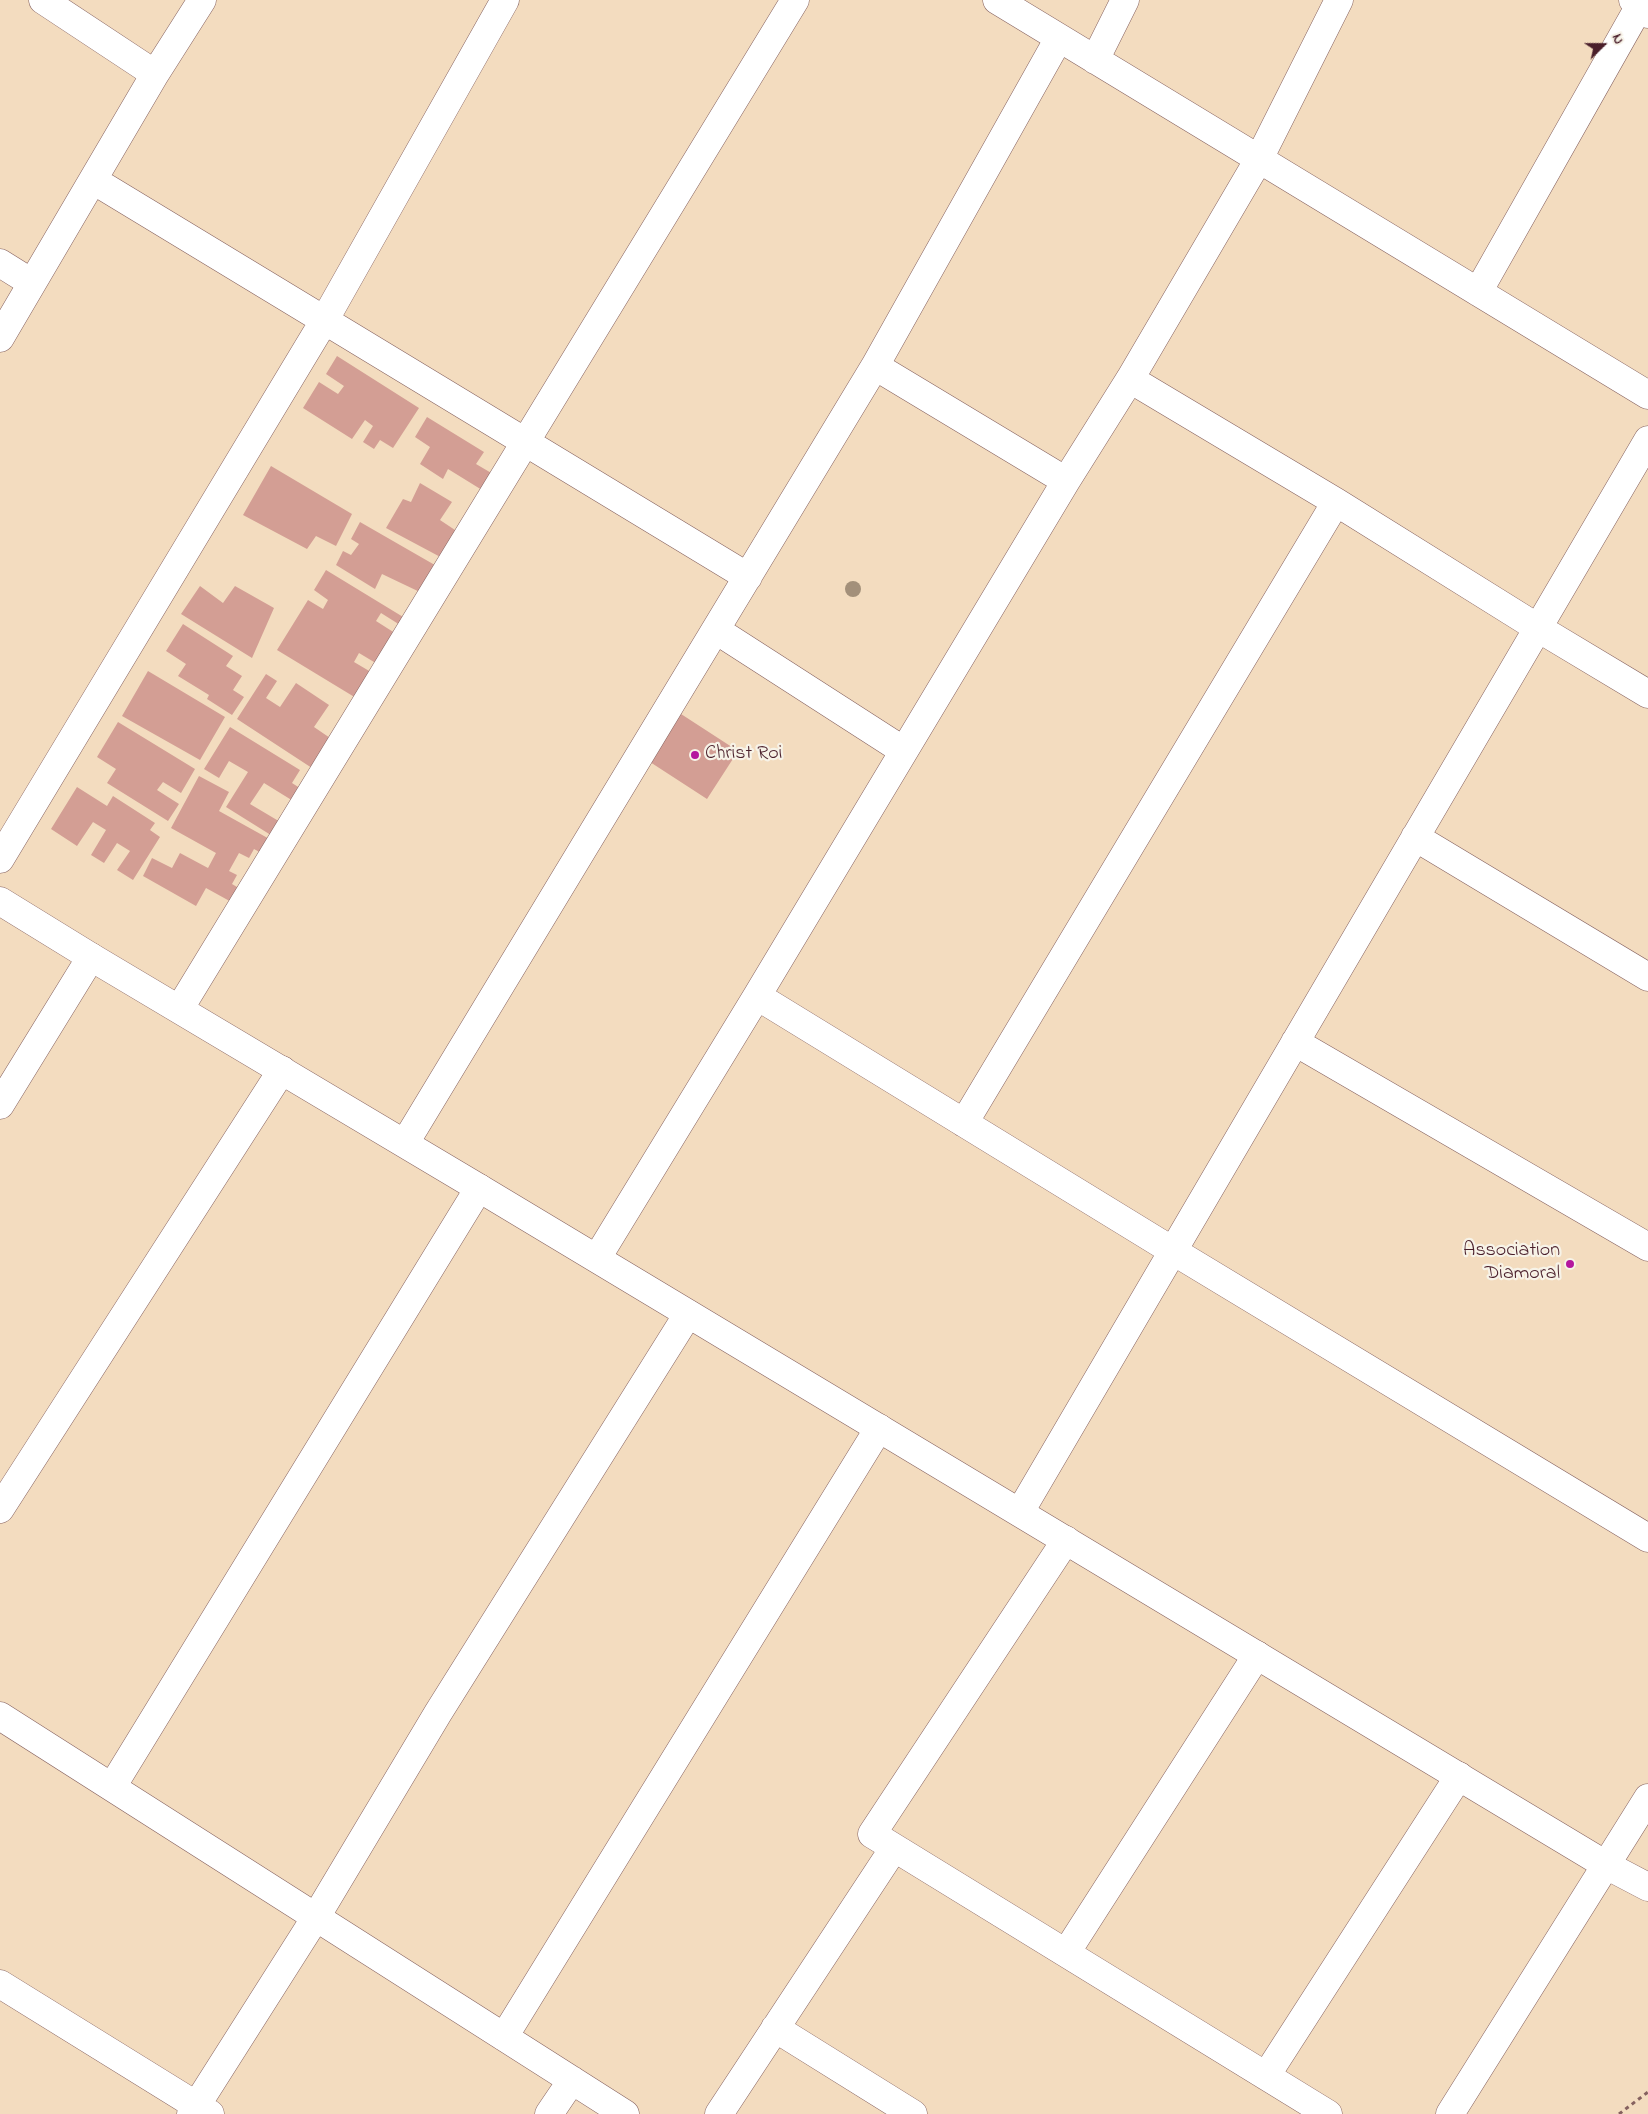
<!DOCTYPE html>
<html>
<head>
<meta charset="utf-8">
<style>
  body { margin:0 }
  #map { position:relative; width:1648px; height:2114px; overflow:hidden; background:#f3dcbf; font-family:"Indie Flower",sans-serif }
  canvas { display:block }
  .north { position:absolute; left:1578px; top:20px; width:50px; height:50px; -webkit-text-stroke:4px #f7f3e8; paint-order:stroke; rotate:68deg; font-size:14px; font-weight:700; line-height:20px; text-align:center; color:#4a1f2b }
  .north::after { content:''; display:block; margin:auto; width:18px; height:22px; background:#4a1f2b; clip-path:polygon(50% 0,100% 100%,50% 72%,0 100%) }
</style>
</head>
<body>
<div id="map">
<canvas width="1648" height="2114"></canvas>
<div class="north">N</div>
</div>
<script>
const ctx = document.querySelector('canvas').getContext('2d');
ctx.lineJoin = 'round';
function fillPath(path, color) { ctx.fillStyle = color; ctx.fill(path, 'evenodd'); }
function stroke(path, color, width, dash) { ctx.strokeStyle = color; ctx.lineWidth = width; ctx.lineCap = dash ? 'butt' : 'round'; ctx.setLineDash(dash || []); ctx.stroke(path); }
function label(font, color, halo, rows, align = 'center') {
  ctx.font = font + ' "Indie Flower",sans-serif'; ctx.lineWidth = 4.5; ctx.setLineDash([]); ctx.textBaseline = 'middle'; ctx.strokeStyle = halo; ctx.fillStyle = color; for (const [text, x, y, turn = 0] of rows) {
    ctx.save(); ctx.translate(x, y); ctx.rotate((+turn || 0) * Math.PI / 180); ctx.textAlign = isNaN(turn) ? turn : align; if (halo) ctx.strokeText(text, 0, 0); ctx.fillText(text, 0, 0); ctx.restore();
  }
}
fillPath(new Path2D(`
  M337,356L419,408L393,448L380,440L374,449L363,442L373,426L365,420L352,439L303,408L319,382L338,394L344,386L326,374Z
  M427,417L484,452L476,464L493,474L482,490L448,469L443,479L420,464L430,447L415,437Z
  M271,466L352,514L336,546L316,536L307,549L243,515Z
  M420,483L452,502L440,520L461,534L446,560L386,528L403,499L411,502Z
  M360,522L440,568L424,594L382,574L375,589L336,565L343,551L351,555L359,544L351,539Z
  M326,570L413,623L408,630L381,613L376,621L398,635L379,665L359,653L354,662L376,675L361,701L277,650L308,600L323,609L328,600L314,590Z
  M200,586L223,603L235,586L274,608L252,658L181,614Z
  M183,624L233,656L226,666L242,676L233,690L244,697L232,715L207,699L209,695L178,676L186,664L166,651Z
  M148,671L225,717L200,760L122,716Z
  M266,674L277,681L266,698L280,707L296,683L329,705L314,727L333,740L315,770L237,719Z
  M681,714L738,751L707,799L650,762Z
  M118,722L195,769L181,793L163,782L157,790L179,804L168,821L107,783L116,769L97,757Z
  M230,727L300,770L292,783L306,792L298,804L264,783L250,804L282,823L274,837L226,807L248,772L229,761L219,778L204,769Z
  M199,776L229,792L219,811L273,841L265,855L254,849L249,858L239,853L229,871L237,875L232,884L242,890L235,904L206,888L196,906L143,876L152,858L172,868L180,853L208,868L216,853L171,828Z
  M77,787L107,806L113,796L155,823L150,830L160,837L133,880L117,870L130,851L117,843L104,863L91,855L106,830L93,822L77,846L51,829Z`), '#d39e94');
const minor = new Path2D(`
  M43,0L155,74
  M997,0L1648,395
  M1095,60L1125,0
  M93,180L748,577
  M0,263L32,283
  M1478,292L1643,0
  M0,338L155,74L202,0
  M875,366L1066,481
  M1130,379L1336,502L1538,628L1648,694
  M716,630L904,751
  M1415,837L1648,977
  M0,859L324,321L505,0
  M757,996L1173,1251L1648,1538
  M180,1008L795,0
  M1295,1042L1648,1247
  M0,1105L91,957
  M964,1123L1336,502
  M405,1143L875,366L1059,38
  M597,1258L757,996L1066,481L1130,379L1259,159L1339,0
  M0,1509L282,1070
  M1020,1512L1648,440
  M1066,1540L872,1834L1328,2114
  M0,1716L625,2114
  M112,1787L479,1188
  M1066,1953L1257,1655
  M0,1984L210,2114
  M775,2028L913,2114
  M504,2037L879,1428
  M1266,2076L1459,1776
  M191,2114L316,1917L438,1713L688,1314
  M549,2114L572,2080
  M719,2114L894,1848`);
const tertiary = new Path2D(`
  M1633,0L1648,14
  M0,901L91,957L479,1188L1606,1865L1648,1887
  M1450,2114L1648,1798`);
stroke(minor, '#85615f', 29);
stroke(tertiary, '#85615f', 29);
stroke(new Path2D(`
  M1619,2114L1648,2092`), '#85615f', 3, [4, 4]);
stroke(minor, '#fff', 28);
stroke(tertiary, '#fff', 28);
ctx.fillStyle = '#a3907a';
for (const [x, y] of [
  [853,589]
]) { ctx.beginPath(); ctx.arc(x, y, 8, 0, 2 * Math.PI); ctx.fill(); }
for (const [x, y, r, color] of [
  [695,755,5,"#b5179e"],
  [1570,1264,5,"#b5179e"]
]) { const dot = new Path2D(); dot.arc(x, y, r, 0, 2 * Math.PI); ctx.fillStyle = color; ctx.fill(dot); stroke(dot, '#f7f3e8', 2); }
label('20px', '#4a1f2b', '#f7f3e8', [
  ["Christ Roi",705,755],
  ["Association",1560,1252,"right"],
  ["Diamoral",1560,1275,"right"]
], 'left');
</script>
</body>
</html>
